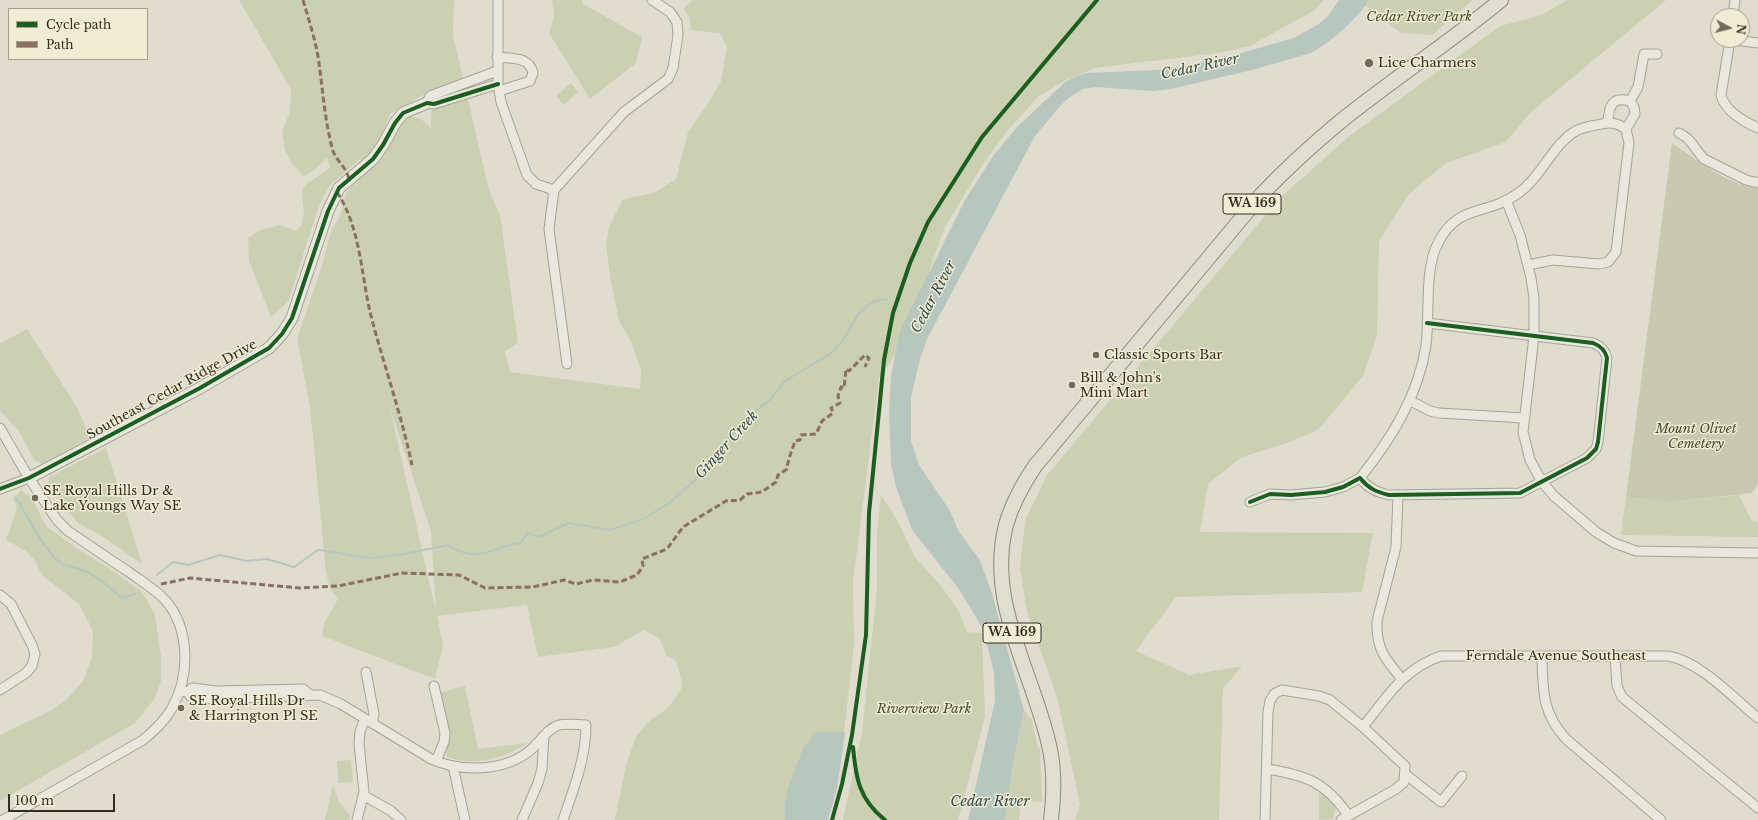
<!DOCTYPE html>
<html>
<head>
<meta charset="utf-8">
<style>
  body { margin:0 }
  #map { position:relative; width:1758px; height:820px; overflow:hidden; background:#e0ddce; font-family:"Libre Baskerville",serif }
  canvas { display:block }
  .legend { position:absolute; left:8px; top:8px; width:140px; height:52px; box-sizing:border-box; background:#f1ecd4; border:1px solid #a59f8c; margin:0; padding:5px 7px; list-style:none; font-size:12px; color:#332c20 }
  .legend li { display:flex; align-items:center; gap:8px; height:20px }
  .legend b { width:20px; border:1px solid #a59f8c }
  .north { position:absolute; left:1710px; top:8px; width:40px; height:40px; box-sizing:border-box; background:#f1ecd4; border:1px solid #a59f8c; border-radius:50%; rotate:97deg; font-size:11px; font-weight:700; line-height:16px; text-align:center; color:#332c20 }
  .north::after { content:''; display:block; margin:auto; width:14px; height:18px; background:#706a5d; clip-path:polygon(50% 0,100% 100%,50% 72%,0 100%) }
  .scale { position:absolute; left:8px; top:794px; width:107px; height:18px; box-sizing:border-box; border:2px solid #332c20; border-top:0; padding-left:5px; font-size:12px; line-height:14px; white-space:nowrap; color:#332c20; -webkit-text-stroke:3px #f1ecd4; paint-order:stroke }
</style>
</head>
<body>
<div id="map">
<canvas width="1758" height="820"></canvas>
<ul class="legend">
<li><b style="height:5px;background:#1b5e20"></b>Cycle path</li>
<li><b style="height:5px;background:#8d6e63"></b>Path</li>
</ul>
<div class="north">N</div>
<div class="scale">100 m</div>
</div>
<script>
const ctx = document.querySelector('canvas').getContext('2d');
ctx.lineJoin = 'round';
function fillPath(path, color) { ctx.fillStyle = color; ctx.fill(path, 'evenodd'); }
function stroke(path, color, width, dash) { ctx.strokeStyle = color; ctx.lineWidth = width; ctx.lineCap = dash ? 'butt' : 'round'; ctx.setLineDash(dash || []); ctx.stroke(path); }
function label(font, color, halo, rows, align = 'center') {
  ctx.font = font + ' "Libre Baskerville",serif'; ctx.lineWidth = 3; ctx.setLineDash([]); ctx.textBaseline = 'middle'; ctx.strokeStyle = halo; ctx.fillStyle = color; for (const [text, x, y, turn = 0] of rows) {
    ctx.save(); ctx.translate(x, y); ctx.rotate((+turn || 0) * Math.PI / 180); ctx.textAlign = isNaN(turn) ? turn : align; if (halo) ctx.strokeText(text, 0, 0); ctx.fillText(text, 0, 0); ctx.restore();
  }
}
fillPath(new Path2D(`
  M239,0H454L453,35L489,190L500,215L518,343L505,351L510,372L640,389L641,370L631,341L619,321L611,281L606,246L609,227L623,199L654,193L676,179L688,132L710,101L721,81L727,47L720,33L691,30L689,16L683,9L693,0H1324L1315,10L1250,46L1217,53L1095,68L1066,80L1039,96L1009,129L985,161L944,229L904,342L879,378L853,582L854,645L844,732H817L784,808L785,820H615L626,765L636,736L649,721L668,708L683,686L676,661L666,655L660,639L644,630L614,647L538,657L527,605L437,616L443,646L435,679L322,636L324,623L338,599L330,588L326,572L310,407L297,339L320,272L332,229L340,216L347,191L384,156L399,125L409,116L421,119L431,128L432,90L390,114L380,141L370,155L358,161L329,186L319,206L288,302L271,317L249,261L248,238L260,230L281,225L296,231L302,225L304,211L302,192L305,185L330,168L327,158L313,171L304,176L293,165L285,150L282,131L290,112L291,89ZM390,408L431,531L436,612Z
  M552,0H582L583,4L642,37L636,63L590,99L549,33L554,17Z
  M1370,0H1473L1432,35L1401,33L1366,6Z
  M1567,0H1666L1531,112L1506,142L1446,163L1409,194L1379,241L1377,336L1363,376L1318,430L1284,444L1242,457L1208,484L1200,532L1373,533L1362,592L1176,597L1136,651L1189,675L1242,666L1223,689L1219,820H1075L1080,804L1057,697L1027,612L1020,568L1025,521L1047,475L1279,199L1348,137L1500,26L1542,15Z
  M571,83L578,92L564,105L556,96Z
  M27,329L77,407L90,437L42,464L34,460L19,431L0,411V343Z
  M106,448L142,564L100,535L78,523L48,487L49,477Z
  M21,490L32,498L46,526L75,547L115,572L143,593L155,615L161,656V681L155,698L135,723L0,801V735L50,711L66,700L83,681L92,657L93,631L79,604L42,575L35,561L26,551L6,540L17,508L13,498Z
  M881,495L896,518L915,557L942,587L959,611L967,632L982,633L985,717L958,820H843L862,732L877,588V532Z
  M1739,495L1752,521L1758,522V537L1621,535L1626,497L1669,502Z
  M465,686L478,749L528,743C506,758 473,767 447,757C444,750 449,746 449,739C449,724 443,708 439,694L442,692Z
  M1024,710L1032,720L1038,748H1040L1042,802L1029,801L1030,798L1021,801L1019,820H1005L1012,769Z
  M351,760L353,782L338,783L337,761Z
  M333,784L339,802L350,815L349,820H325Z
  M1319,791L1336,807L1333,819L1319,820Z`), '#cbd0b2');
fillPath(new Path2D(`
  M1672,143C1699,161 1725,184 1758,188V484L1752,493L1669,502L1626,497Z`), '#c7cab1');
fillPath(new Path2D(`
  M1339,0H1370C1355,20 1334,40 1311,53L1252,70L1171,89L1154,91L1096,87L1083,89L1070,97L1060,106L1035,136L927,339L920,359L911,398V441L919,465L950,511L959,532L980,560L992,594L1024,710L1012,769L1005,820H968L995,701L994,672L983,629L959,589L912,530L896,487L891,464L889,413L891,376L900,331L965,200L993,156L1017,127L1064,83L1074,77L1086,73L1157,70L1191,64L1238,54L1294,38L1319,24L1328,16Z
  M817,732H844L845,734L837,788L828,820H785L784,808L788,788L804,746Z`), '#b7c6bf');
stroke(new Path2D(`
  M17,499C29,519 40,543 56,559C65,568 74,566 84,571C98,576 110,588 122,598L135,594
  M157,575L173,562L188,565L220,555L246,561L267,559L294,567L318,550L370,558L404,554L448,545C479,565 490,547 520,543L528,533L539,537L568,523L610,530L641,520L668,504L709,468L733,434L752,414L770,400L785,381L830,354L843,340L859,313L874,301L887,299`), '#b7c6bf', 2);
const minor = new Path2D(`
  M498,0V84L501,102L527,175L536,184L554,190
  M1733,16L1735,0
  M1730,40L1721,95C1724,110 1744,122 1758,128
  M1735,40L1758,43
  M497,57C512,59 529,56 533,73L530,81L499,91
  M497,71L430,96L427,103L434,104L498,84
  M1608,122C1609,107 1611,96 1630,101
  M1679,133C1692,139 1695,150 1704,159L1746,180L1758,183
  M1506,200L1520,235L1531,278L1534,298V336L1523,432L1530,460L1542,482L1554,496L1596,532L1614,543L1636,551L1758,553
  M1528,265L1553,260L1599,264L1608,262L1616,252L1629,143L1626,129L1635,114L1634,107L1630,101L1638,87L1644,54H1657
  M567,364L549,229L554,190L624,112L668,79L673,68L678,35L677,22L670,12L652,0
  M1411,401L1430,411L1439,413L1523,418
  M0,428L29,478L57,520L68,531C89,545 109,559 129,572C141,581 155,589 165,600C190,628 190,675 173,706C166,720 155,730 143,740L3,820
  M1360,478C1391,439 1419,395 1426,345C1430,316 1424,269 1438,243C1458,203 1487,216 1517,194C1540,179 1552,146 1574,132C1581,128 1590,126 1597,125C1609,122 1616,122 1626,129
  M0,489L29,478
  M1398,495L1396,547L1377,621C1376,649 1385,659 1402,679
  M1250,502L1270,494L1291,495L1325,492L1343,487L1360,478C1368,488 1376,492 1389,495L1520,493L1587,458L1596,449L1598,442L1607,358C1605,350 1601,346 1593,343L1427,323
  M0,595L11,604L32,645L35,654L32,666L26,673L0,690
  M1615,656L1617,686L1622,697L1758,808
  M1542,657C1543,691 1542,713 1566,739L1661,820
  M366,672L374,714L372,723
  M434,686L445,733L444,742L436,761
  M179,691L188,692L190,696L213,699L320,695L341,704L431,759C460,772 502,772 528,752C539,744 546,729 559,725C567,723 578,725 586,725C586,758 574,788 563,820
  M188,692L192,688L216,691L303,689L310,695
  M1363,727C1387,697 1403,669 1441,656H1668C1701,662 1732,697 1758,718
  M453,766L465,820
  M1267,769C1305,775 1326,782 1348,815
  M1405,774L1441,802L1462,776
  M363,795L391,811L401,820
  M357,820L364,792L359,744L360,731L365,719
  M522,820L538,783L542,769L544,736
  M1265,820L1268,712L1270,701L1274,694L1282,690L1319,696L1330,700L1363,727L1405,766L1404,782L1396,789L1341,820`);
const tertiary = new Path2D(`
  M29,478L200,388L269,348L282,334L292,318L328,211L339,188L373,159L383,145L395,123L403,113L427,103`);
const primary = new Path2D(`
  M1051,820C1054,795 1055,769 1049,745C1033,672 986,603 1006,525C1012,504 1023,484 1035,466L1261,195C1286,169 1313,144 1341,121C1393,79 1449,43 1501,0`);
stroke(minor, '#a6a296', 11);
stroke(tertiary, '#a6a296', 13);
stroke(primary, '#8b877d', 16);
stroke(minor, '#e9e8de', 9);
stroke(tertiary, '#e9e8de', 11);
stroke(primary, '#e0ded1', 14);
stroke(new Path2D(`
  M303,0C309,21 316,41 319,63C323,92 325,123 333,151C337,162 347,167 349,180
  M337,192C360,227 361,272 370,312C383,363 401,413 412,465
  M161,584L190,578L299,588L338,586L402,573L459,575L485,588L533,587L564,580L576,584L593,580L620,582L637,575L643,566L642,559L667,549L683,527L726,501L740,500L747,494L762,492L776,482L778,475L787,469C788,459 792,451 795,441L800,440L801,435L816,434L822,421L833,413L831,408L840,403L838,396L841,387L844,388L846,369L849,371L865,355L869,358L865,367`), '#8d6e63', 3, [6, 3]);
stroke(new Path2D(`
  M0,489L29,478L200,388L269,348L282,334L292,318L328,211L339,188L373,159L383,145L395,123L403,113L427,103L434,104L498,84
  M1250,502L1270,494L1291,495L1325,492L1343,487L1360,478C1368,488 1376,492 1389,495L1520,493L1587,458L1596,449L1598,442L1607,358C1605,350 1601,346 1593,343L1427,323
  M853,747C856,779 859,799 885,820
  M832,820L842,784L852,735L866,635L869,513L884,360L893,313L910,263L928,222L982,137L1097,0`), '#1b5e20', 4);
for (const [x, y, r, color] of [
  [1369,63,5,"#706a5d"],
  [1096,355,4,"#706a5d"],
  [1072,385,4,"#706a5d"],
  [35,498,4,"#706a5d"],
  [181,708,4,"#706a5d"]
]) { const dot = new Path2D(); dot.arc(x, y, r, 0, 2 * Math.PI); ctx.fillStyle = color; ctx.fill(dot); stroke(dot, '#f1ecd4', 1.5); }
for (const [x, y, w] of [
  [1252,204,58],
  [1012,633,58]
]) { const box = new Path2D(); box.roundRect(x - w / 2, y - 10, w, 20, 3); ctx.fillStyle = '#f1ecd4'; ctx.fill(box); stroke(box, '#332c20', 1); }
label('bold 12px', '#332c20', null, [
  ["WA 169",1252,204],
  ["WA 169",1012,633]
]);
label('italic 13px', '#3f4d29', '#f1ecd4', [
  ["Cedar River Park",1419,17],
  ["Mount Olivet",1696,429],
  ["Cemetery",1696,444],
  ["Riverview Park",924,709]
]);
label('13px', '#332c20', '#f1ecd4', [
  ["Lice Charmers",1378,63],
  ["Classic Sports Bar",1104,355],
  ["Bill & John's",1080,378],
  ["Mini Mart",1080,393],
  ["SE Royal Hills Dr &",43,491],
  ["Lake Youngs Way SE",43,506],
  ["SE Royal Hills Dr",189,701],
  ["& Harrington Pl SE",189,716]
], 'left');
label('13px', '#332c20', '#f1ecd4', [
  ["Southeast Cedar Ridge Drive",172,390,-29],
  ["Ferndale Avenue Southeast",1556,656]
]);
label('italic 14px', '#314e51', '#f1ecd4', [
  ["Cedar River",1200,67,-12],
  ["Cedar River",934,297,-62],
  ["Ginger Creek",727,445,-48],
  ["Cedar River",990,802]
]);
</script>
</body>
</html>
